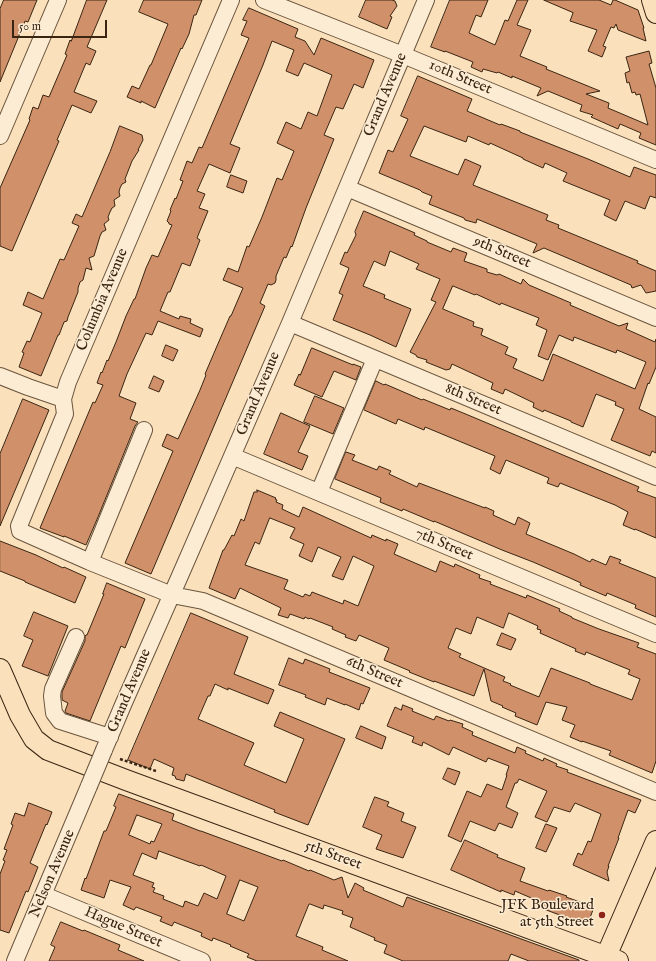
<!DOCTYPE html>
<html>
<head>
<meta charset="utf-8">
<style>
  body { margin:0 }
  #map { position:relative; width:656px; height:961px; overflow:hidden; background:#fae1bc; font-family:"IM FELL English",serif }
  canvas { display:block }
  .scale { position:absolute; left:12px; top:20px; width:95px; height:18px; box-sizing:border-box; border:2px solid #3a2513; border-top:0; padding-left:5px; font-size:12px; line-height:14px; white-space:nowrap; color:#3a2513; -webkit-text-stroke:3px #fcecd3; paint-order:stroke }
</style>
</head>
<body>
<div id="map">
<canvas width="656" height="961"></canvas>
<div class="scale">50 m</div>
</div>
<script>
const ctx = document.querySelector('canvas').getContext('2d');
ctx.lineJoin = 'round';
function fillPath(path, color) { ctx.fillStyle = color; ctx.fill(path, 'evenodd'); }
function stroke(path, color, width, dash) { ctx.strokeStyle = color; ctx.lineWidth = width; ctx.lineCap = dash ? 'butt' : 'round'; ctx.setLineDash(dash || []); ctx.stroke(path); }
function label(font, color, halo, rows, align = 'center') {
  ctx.font = font + ' "IM FELL English",serif'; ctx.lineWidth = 3; ctx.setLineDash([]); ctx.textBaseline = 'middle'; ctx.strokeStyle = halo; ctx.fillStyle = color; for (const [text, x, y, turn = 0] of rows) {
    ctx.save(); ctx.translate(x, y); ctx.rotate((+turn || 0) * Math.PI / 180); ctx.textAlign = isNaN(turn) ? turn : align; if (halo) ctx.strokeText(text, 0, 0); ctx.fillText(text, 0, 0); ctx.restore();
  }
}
const building = new Path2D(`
  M4,0H37L28,22L25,21L0,82V9Z
  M87,0H107L87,47L96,51L90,65L86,63L74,92L97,101L91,113L72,105L57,140L59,141L12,251L0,246V188L30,120L29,119L33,107L38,109L43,95L49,97L67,55L65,54L70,40L71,41Z
  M144,0H202L196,15H194L189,34L182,49L181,48L155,108L141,101V103L127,97L132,86L139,89L150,65H151L168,24L139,12Z
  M366,0H392L395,1L397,6L390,16L392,17L387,29L359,17Z
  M450,0H488L481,17L476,15L469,33L495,45L505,20L508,21L517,0H528L517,25L531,30L520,56L547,67L546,69L600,91L586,94L609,103L608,108L648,125L640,94L636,95L635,92L632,93L629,82L627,83L625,73L630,71L626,57L649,51L652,63L649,64L656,88V145L639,138L641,133L620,124L618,129L591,117L593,115L580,111L582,105L548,91L537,96L541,88L512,76V78L498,72L497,73L483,69L482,72L471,67L473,62L445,51V52L431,47Z
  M544,0H599L611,5L613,0H615L638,10L644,28H643L646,41L618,30L616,24L614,28L611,27L603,46L606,47L602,57L588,51L597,30L570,21L573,13Z
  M249,8L298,29L295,37L305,41L314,55L321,38L374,60L363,88L354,84L343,109L336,107L324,135L334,139L306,208L292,247L291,246L286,258L284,257L276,276V280L275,283L271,285L268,284L260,303L265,306L151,574L125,563L173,451L162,446L167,434L178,439L200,390L206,375L205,374L217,346L230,316H231L243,288L223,280L228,268L238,272L247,246L249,247L262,217L277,178L282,180L294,151L277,143L286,122L301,129L308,112L317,116L332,75L304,63L298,76L286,71L294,50L272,41L263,65L230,144L240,148L230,173L209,164L197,191L205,194L199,208L208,211L197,238L200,240L190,266L182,263L170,292H168L160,311L179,319L180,316L191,319L190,323L203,329L200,337L158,321L152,335L146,333L127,374L119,396L136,403L130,419L138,422L135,426L98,517L86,545L64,536V537L40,528L93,402L95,403L103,385L97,383L101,372L102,373L107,360L108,361L116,342L126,316L134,299H135L146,268L152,255L158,257L172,225L169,224V223L167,221L171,211L170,210L175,198L176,199L183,181L180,180L187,161L192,163L199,147L202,148L249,38L241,35L247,21L243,20Z
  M418,76L472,99L467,111L500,125L501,124L520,131V132L588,159L630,177L634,167L656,175V198L650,196L645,209L625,201L616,221L604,215L610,200L563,181L567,173L545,163L543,168L523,159V158L490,143L489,145L468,136L466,142L424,126L410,156L458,175L465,159L481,166L473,185L548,215L546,220L559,225L558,228L638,261L637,263L656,271V291L646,293L641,285L632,288L631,285L544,248L533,253L537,244L477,219L476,223L465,220L464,218L429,204L432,196L422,192L420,190L379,173L388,150L393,152L408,119L401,116Z
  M120,126L142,135L143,140L138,150H139L132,161L125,179L126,182L122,184L120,188L119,192L120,196L114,200L115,206L112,208L110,212L108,217L109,220L104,224L106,230L102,232L100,236L94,256L89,258L92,270L86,268L83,280L80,282L78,288V292L68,317L67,321L64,322L59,335H58L41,376L19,367L24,353L22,352L27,341L30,342L42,313L23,305L28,292L43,299L60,259L64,260L79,226L72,223L76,214L82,217L110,152Z
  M231,175L247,181L243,193L227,187Z
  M364,211L415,233L414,235L427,241V242L451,252L453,248L467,253L464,261L487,269V272L497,275L499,274L521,284L523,279L529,285L571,303L570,305L619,326L628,323L626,329L655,342L656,339V367L649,384L648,383L639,409L656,417V453L652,451L650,456L611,440L624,409L615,405L616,402L596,394L583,427L571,422V421L544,410L543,412L533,407L534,403L505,389L503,394L491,389L493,383L452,364L450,369L446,370L426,362L427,360L417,357L416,355L410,352L436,302L431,300L440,279L416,269L419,264L390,251L385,266L374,261L363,286L385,295L384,298L411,309L396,347L370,335L333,320L343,295L339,293L349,268L340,264L345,252L347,253L356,235L355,232ZM453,286L475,295L476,294L500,305L501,303L539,318L536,325L547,330L538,356L548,360L559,335L573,341L574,337L616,353L617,350L646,362L635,389L553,354L543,381L513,368L517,359L505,354L508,347L481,335L483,329L473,326L474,322L443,309Z
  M166,345L178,350L173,361L162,356Z
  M312,348L353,365V364L361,367L356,380L334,371L322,397L294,385L299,374L300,375Z
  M154,376L164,381L159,392L149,388Z
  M376,381L384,385L385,384L422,400L423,399L450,410L451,408L468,415L639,487L637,491L656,498V538L635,529V530L623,525L628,512L615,505L560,483L558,487L547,483L549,478L506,460L500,474L490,469L495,456L425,427L424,430L398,419L396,424L364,410Z
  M315,396L344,408L333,434L304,422Z
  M23,399L49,410L0,526V454Z
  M281,413L310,426L298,452L308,456L302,470L264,454Z
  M346,452L355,455L352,460L377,470L379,466L391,471L389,474L417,487L419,483L485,508V507L494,511L493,515L515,525L518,517L530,523L526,534L574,554L590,562L592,559L606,565L610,556L621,560L619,563L656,578V617L635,608L636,605L607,593L606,596L580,585L581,583L570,578L533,562L502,550L434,521V522L403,509L402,511L380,502L381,498L335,479Z
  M257,490L276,498L275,499L277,500L276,502L283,505L282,509L299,517L303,507L371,538L372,535L386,541V539L398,544L394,554L436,572L440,561L454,567L455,564L480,575L479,578L491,582L490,584L526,598L527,595L560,609L559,611L572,617V618L599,629L639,643L637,647L656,654V761L652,773L609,755L611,751L582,741V742L570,737L575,725L562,720L567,707L546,702L537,725L515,716L516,713L502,707L503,706L491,701L484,669L474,696L434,681V682L409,672L410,671L384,660L389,648L359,635L356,641L345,637L346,635L332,629L333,627L310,618L309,619L305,617L304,619L290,614L288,618L278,615L281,608L240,588L235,599L209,588L223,550H224L232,535L234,536L241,519L244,521L254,492H257ZM270,518L295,528L290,538L304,544L299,556L312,562L318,547L341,557L332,576L343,580L353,556L374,566L358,606L344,600L343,604L312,592L310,596L305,594L303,597L284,589L288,580L245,565L255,542L259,544ZM509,613L538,626L537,629L541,630L540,633L576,649L575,651L585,655L586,652L630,670L628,674L640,679L632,700L590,684V683L551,668L539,697L510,685L511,684L503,681L505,677L459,657L461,654L448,648L456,628L471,634L477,617L503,628Z
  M0,541L36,555L63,568L64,567L86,577L75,603L25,582V581L0,571Z
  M107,583L145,599L125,648L121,646L90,721L66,713L65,711L68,703L62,700V692L85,641V636L86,635H87L104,594H103Z
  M34,612L68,626L48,676L22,666L33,640L24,636Z
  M191,613L248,637L234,674L274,690L268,704L228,688V690L215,684L210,696H208L198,719L254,743L244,765L286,783L304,739L274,726L280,712L345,739L308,825L274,812L275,810L186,774L184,781L176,779L175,776L172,775L174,768L154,759L150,769L128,760Z
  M502,633L516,639L511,650L497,645Z
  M289,658L303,664L305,659L330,669L329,672L370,688L363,704L361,703L359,710L345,704V705L327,698L325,705L305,697L306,695L279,685Z
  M403,705L413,709L412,711L434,720L436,716L449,721L450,720L463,724L462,727L473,732L472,735L515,753L517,747L526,751L525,753L543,761L544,758L557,764L556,766L568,770L567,772L641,800L635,813L628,810L618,838H619L608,866H609L607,872L609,881L573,865L578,853L582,855L588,841L591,842L601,814L575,803L570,812L554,807L547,822L535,817L547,791L519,779L517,783H515L506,807L518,813L512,828L499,823L495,831L470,821L461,842L448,836L467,791L481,797L487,784L502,790L507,775H506L509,766L488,758L486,762L453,747L449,755L423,742L422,746L412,742L414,737L387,726L395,707L401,710Z
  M361,726L386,737L382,749L356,738Z
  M448,768L460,772L455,785L443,779Z
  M119,794L174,814L172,820L200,831H201L282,861L283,860L309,871L310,870L334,880L342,877L348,898L355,883L364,888L363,890L403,907L407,897L524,940L579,960V961H529L511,954L508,961H403L384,953L387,945L374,940L375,938L350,927L353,918L342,914L343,911L324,905L323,909L310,904H309L296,936L323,947L322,950L348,961H257L247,957L249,954L230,946L231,945L213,938L212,941L201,936L202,933L174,922L172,926L160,921L162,917L136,907L134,910L123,905L131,887L110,880L104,898L81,890L85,878L86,879L104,831H106L116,807L114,806ZM137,815L162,824L154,842L151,841L150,844L129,835ZM159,851L200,866L201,865L226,876L217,899L204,893L198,906L185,901L183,907L163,899L164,896L153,892L155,888L152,887L154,883L133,875L142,853L156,859ZM240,880L258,887L244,921L227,914Z
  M375,797L389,802L387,806L404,813L401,821L416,827L403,858L376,849L382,835L363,827Z
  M29,803L52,812L47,825L46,824L30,863L38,867L28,892L26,891L9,933L0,930V874L5,861L3,860L7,850L4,849L13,825L11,824L15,813L24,816Z
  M546,824L557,828L546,852L536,848Z
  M465,840L498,855L497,857L525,868L520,881L548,891L549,890L567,896L566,897L594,907L587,926L564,919L565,917L541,908L543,903L515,891L514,895L501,890V892L451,870Z
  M61,922L83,931L84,930L120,945L118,950L144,961H49L55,947L51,945Z`);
fillPath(building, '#d09069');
stroke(building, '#3a2513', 1);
const minor = new Path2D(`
  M231,0L68,382L63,399L65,414L19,526L20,531L90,562L172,595L203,601L656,792
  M264,0L403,55L656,160
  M0,136L58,0
  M347,188L656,318
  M290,323L656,477
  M0,376L28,387L63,399
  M232,456L656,634
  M319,492L375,359
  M90,562L144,430
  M76,637L53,689L52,696L54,713L60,721L110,737
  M104,750L123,705L179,578L290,323L426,0
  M44,895L202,961
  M15,961L89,786`);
const major = new Path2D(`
  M652,0L656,13
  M0,669L20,715L34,739L48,750L126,780L618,961
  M604,961L656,841`);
stroke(minor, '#6a543d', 18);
stroke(major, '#3a2513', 22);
stroke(new Path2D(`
  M120,759L156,771`), '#3a2513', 2.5, [3, 2]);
stroke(minor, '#fcecd3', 16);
stroke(major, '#fae1bc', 20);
const minorBridge = new Path2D(`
  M89,786L104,750`);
stroke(minorBridge, '#6a543d', 18, []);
stroke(minorBridge, '#fcecd3', 16);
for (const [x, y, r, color] of [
  [602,915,4,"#8f2418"]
]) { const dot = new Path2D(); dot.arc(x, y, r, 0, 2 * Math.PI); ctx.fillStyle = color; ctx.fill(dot); stroke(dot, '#fcecd3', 1.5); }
label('15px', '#3a2513', '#fcecd3', [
  ["10th Street",460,78,23],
  ["Grand Avenue",386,95,-67],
  ["9th Street",502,253,23],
  ["Columbia Avenue",103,300,-67],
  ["Grand Avenue",259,394,-67],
  ["8th Street",473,400,23],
  ["7th Street",444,545,23],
  ["6th Street",374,673,23],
  ["Grand Avenue",130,691,-67],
  ["5th Street",333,856,20],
  ["Nelson Avenue",53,874,-67],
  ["Hague Street",123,928,23]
]);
label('15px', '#3a2513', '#fcecd3', [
  ["JFK Boulevard",594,906],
  ["at 5th Street",594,923]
], 'right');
</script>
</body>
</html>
